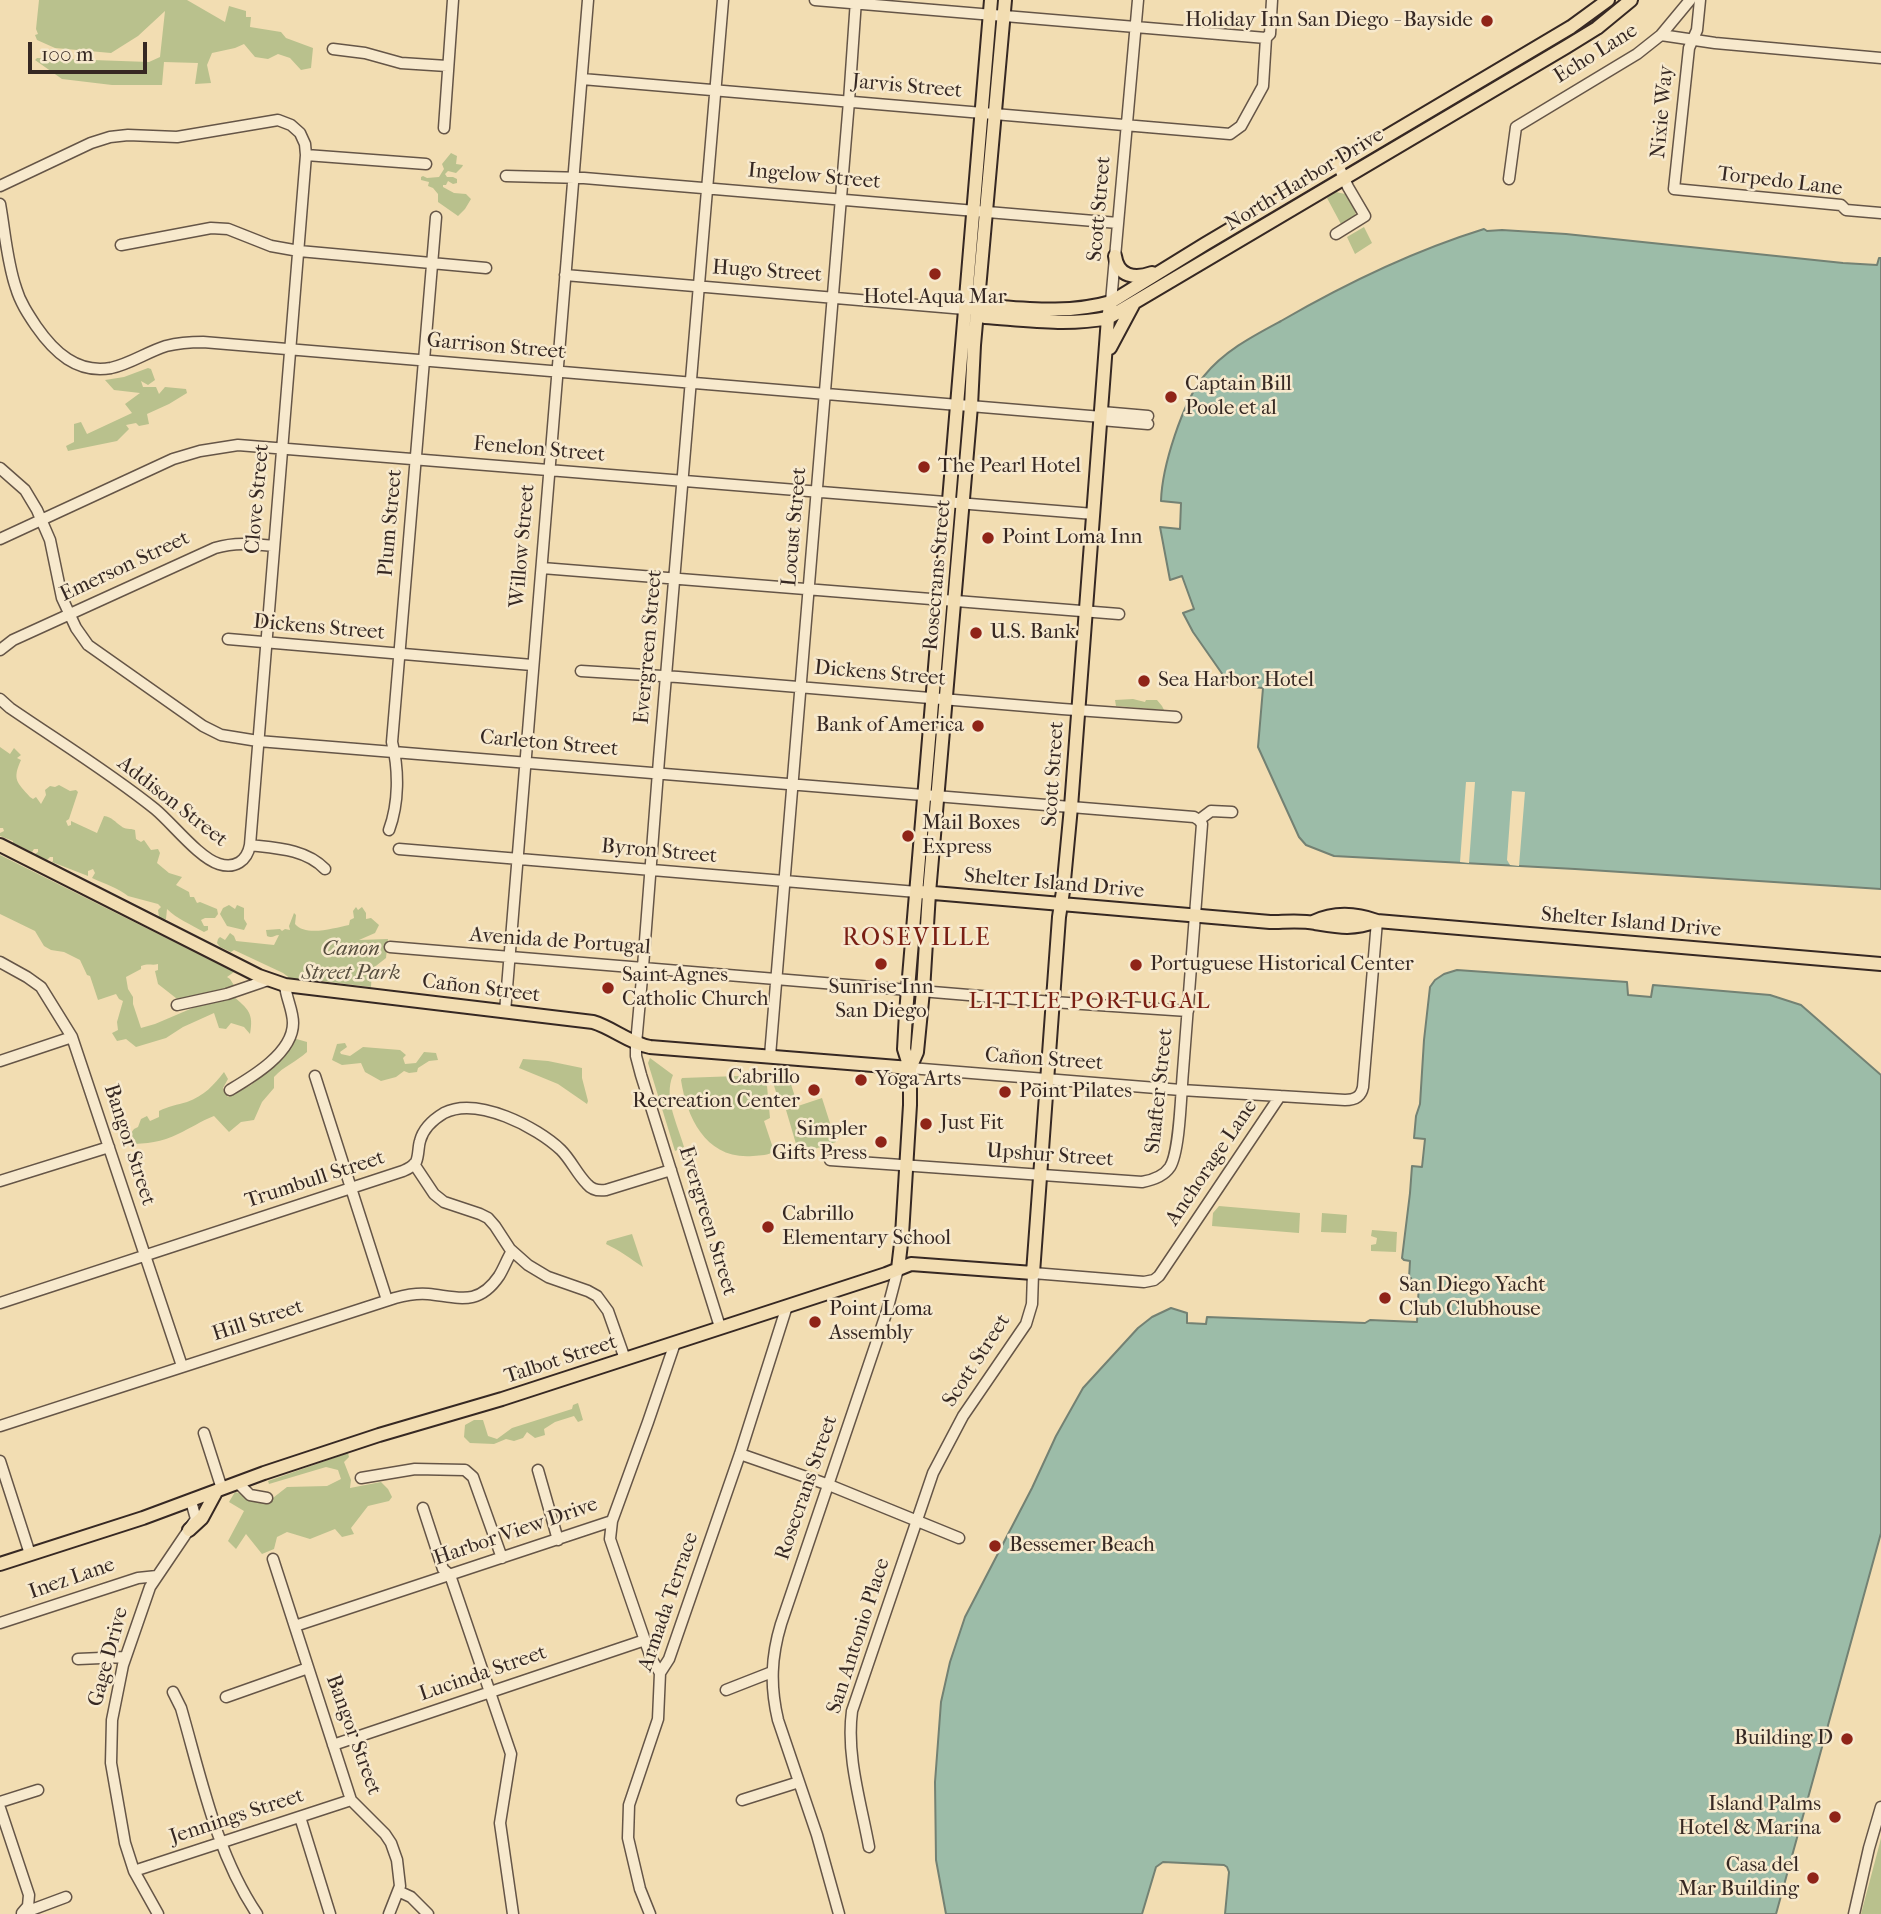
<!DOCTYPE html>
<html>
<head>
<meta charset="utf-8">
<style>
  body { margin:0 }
  #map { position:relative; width:1881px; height:1914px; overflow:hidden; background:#f2ddb2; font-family:"IM FELL French Canon",serif }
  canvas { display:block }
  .scale { position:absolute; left:28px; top:42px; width:119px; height:32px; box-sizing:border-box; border:4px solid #362823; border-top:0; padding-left:9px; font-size:21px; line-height:24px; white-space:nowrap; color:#362823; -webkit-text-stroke:5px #f7e9cd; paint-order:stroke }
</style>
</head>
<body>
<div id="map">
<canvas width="1881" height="1914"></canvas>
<div class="scale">100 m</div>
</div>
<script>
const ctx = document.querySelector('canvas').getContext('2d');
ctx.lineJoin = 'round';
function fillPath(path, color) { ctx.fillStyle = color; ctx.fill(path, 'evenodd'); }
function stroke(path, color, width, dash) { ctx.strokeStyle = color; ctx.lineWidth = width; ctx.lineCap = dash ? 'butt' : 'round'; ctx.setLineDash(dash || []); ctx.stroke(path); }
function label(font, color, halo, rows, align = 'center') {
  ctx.font = font + ' "IM FELL French Canon",serif'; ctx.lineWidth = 5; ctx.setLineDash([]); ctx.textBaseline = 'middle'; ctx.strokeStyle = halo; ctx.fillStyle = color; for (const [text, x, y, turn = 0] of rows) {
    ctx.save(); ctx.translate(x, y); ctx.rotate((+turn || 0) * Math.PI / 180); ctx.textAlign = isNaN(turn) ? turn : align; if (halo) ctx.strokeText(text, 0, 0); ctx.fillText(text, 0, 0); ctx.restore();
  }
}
fillPath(new Path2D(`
  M39,0H187L225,22L229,6L246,11V17H251L250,27L281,32L286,38L313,48L311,68L301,70L290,58L278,54L268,59L255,57L244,44L235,48L212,53L207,65L211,83L195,84L198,63L164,62L162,85H112L62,79L35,60L37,58L149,62L160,57L165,11L138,36L111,53L55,48L37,40L35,35L38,34L36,29Z
  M451,153L457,156L456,164L463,165L462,167L456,173L448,171L445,174L447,177H453L457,179V183L453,184L448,181L446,185H443V187L454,193L466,194L471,199L465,209L458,216L438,202V194L433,188L428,186L429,182L421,180V177L423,176L427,178L439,177L444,169L442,164Z
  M1336,192L1345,194L1356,212L1354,219L1342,226L1327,198Z
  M1364,227L1372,243L1355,254L1347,237Z
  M148,368L151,369L155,380L148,385L141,381L143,387H156L159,394L165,387L186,389L187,393L169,404L147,414L149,424L139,426L136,423L126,425L129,429L117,441L68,451L66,446L74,442V424L81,422L87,434L132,413L125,404L140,393L114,390L105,380L124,377Z
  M1133,699L1145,702L1146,700H1157L1162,706L1164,710L1116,706L1115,700Z
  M0,747L10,754L14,748L21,755L17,758L21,760C12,780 17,782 30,797L33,799L36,797L41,804L46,795L45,790L50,786L55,787L59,785L70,791L76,790L78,792L69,819L66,821L68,826L71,825V821L97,833L104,816C112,817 115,822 121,826C125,830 130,828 135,830L136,839L141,842L144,840L151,850L158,849L160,853L157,863L169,873L182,877L176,885L189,892L190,897H194L197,903L200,902L217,909L218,914L215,918H205L201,920L204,926H208V930L204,932C190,924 177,919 167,909L166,919L164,920L159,917L158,910L161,907L158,904L128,896C120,889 103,883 92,878L95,873L93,869L88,871V876L52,862L53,861V857H50L47,860L35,854L38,852V849H34L32,852L13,843V841L0,836V833L4,831L3,828H0Z
  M0,855L234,972L227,977L230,979L235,987L181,1002L158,984L155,971L158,970V964C152,966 149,963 141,966V969L126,977L128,989L133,997V1004L141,1028L155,1024L209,1001L233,996C248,1009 254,1013 250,1034L244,1027L231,1023L226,1029L219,1028L214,1013L183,1027L166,1038L136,1047L126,1039L117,1041L112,1033L118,1030L117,1022L123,1001L119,999L116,994L98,1000L90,976L87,975L80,960L64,952L51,950L44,946L35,931L0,914Z
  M229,905L235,909L237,905L244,908V919L247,924L244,930L227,926L220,914L223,908Z
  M356,907L358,910L362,907L366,913V919L371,918L379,925L375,933L359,940L388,939L386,958L372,969L371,987L306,979H291L283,973L234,950L231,952L220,947L217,943L218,939L220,937L225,940L230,933L234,936L236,941L274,945L279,935C274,935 273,939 267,936L266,930L280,929L282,931L285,929L290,930L289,926L294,913L296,915L295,924C306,937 334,928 349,925L350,920L354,918L353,911Z
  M293,1038L307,1042V1052C296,1062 284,1066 274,1077V1088L262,1102L254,1120L241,1122L229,1132L214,1116C201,1121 191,1128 178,1134C162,1142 146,1144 129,1144L128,1137L134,1129L138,1127L141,1119L147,1116L150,1121L159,1117V1111C169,1106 177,1105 187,1102C204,1096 214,1085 224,1072L228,1079L223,1088L228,1097L251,1085L286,1055Z
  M345,1043L347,1047L340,1052L341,1054L350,1056L363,1047L400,1050L406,1055L403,1058L405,1064L416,1063L424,1052L436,1053L438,1060L429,1061L418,1068L417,1072L409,1073L404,1071L396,1077L381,1081L365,1072L361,1063L342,1065L332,1060L337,1044Z
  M650,1058L673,1075C663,1098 678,1125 684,1147L675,1151L648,1063Z
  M523,1059L548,1061L582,1068V1078L588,1101L587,1104L558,1084L519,1068Z
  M787,1072L797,1103L781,1108L771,1076Z
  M738,1076L756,1077L767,1086L770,1118L764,1121L774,1151C768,1156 761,1155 753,1156C707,1160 687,1119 681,1080L682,1078Z
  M822,1098L836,1142L799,1154L786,1110Z
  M1219,1206L1300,1213L1299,1233L1212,1226L1213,1213Z
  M1322,1213L1347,1215L1346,1233L1321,1232Z
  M1372,1230L1397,1232L1396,1252L1371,1251V1245L1376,1244L1377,1238L1371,1236Z
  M632,1234L643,1267C631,1259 619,1250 606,1244L607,1241Z
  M578,1403L583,1420L578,1422L574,1416L555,1422L544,1429L545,1435L535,1438L527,1432L523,1438L514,1441L506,1439L494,1444L470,1443L464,1437L465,1425L474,1420H483L488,1436L497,1439L512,1428L572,1409L573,1405Z
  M348,1453L349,1457L344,1462L351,1480L350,1488L381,1482L388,1489L392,1497L389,1501L368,1506L351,1528L354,1534L342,1537L335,1529L310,1539L287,1532L277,1537L274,1549L262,1554L246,1534L236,1549L228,1541L244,1511L229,1502L235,1492L242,1494L247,1500L269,1501L287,1487L327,1486L341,1479L338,1470L326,1467L269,1484L268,1481Z
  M1881,1838V1914H1861L1879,1846Z`), '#b9c18d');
const water = new Path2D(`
  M1484,229L1487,231L1502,230L1566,234L1843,263L1877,265L1879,258H1881V889L1575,869L1334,856L1306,845L1299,837L1258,747L1263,688L1230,685L1193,632L1183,613L1194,609L1182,576L1170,580L1160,527L1180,529L1181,503L1161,501C1162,467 1182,403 1204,376C1224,351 1253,336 1281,321C1345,284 1413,251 1484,229Z
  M1457,970L1627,982L1628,995L1651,997L1653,985L1770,995L1801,1005L1881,1075V1533L1776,1914H1225L1229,1872L1227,1867L1224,1865L1163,1862L1156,1867L1142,1914H946L936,1860L935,1782L941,1702L950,1662L965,1617L1032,1488L1056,1436L1083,1388L1138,1328L1152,1317L1171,1308L1187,1313V1323L1206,1324L1207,1317L1365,1323L1370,1320L1417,1322L1419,1282L1411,1281V1278H1409L1410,1261L1404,1260L1402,1258L1410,1193L1412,1166L1422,1167L1425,1139L1414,1138L1416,1116L1420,1104L1424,1040L1430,987L1435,980L1444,974Z`);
fillPath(water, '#9cbca8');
stroke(water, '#738173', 2);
fillPath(new Path2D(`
  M1466,782H1475L1469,863L1460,862Z
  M1512,791L1525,792L1519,866L1510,865L1507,860Z`), '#f2ddb2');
const minor = new Path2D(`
  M815,0L1266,38
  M1700,0L1697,30L1689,48L1674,189L1841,205L1846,210L1881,213
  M1661,35L1690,0
  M333,49L365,53L401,63L447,66
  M582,79L1230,134L1241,126L1263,86L1266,38L1270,34L1272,0
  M444,128L453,0
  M306,155L426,164
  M506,176L584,178L1118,223
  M1509,179L1516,127L1637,54L1661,35L1715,43L1881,58
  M0,186L91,143L110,137L128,135L177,137L278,120L291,125L300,133L305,144L306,155L250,845C247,861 235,869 219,864C199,858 172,823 155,809C109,772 58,741 10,708L0,699
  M0,204C5,232 7,262 16,288C20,302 28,314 36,326C54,352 77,374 111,368C130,364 147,352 166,346C178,343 190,342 203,342L1102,417
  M1336,234L1365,216L1348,187L1338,165
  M121,245L211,228L228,229L271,246L299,251L486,268
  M565,275L965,309
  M1111,302L1138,0
  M1102,412L1148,416
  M1101,420L1148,424
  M0,468L25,490L37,510L50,540L62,598L76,628L88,645L203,726L221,735L258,741L1194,817L1199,820
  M0,539L173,459L200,451L238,445L1094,514
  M542,568L1119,614
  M228,639L532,665
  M0,650L13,640L215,548C235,542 253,544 274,546
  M581,671L678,677L1062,709L1176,717
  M1199,820L1211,811L1232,812
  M389,830C399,803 399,770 392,742L436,217
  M250,845C276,848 306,849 325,869
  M399,849L917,892
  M390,947L1053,1002L1188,1011
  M0,962L27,977L41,987L72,1037L182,1366
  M177,1005L227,994L268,980
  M505,1012L588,0
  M770,1056L849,101L856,0
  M0,1061L72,1037
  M910,1068L1181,1090L1345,1100C1355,1100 1361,1097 1363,1087L1377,921
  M315,1076L387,1300
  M230,1090C252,1077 293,1053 293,1023C293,1010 286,998 285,985
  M830,1160L1142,1182C1153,1180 1164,1176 1170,1167C1180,1151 1181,1092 1183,1071C1189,989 1196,907 1202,824L1199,820
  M414,1164L434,1194L444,1202L480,1214L488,1218L495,1226L510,1249L528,1265L548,1277L588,1291L597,1296L608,1311L625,1359
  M0,1181L109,1147
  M0,1303L403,1171C408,1169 413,1166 416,1162C419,1155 418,1147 420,1141C423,1129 434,1119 444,1113C477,1096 537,1127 561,1150C571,1160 577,1174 587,1184C592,1190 599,1191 606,1190L671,1170
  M720,1327L641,1075L636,1056V1044L643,967L659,759L723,0
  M0,1426L395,1298C406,1295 417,1293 428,1294C458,1297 478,1307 499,1276C504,1268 507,1259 512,1251
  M204,1433L222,1489
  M740,1454L829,1485L959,1538
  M0,1461L30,1554
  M538,1470L558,1540
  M361,1478L415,1469L465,1470L473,1477L502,1558
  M238,1483L250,1495L267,1498
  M423,1508L443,1569L450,1575
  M273,1559L351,1800L385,1834L391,1843L397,1860L400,1886L389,1914
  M450,1575L511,1754L500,1823L513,1914
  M0,1623L138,1578L157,1576
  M295,1626L612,1521
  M78,1659L125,1657
  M660,1673L651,1658L610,1539L612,1521L648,1422L675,1343
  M726,1690L772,1672
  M173,1692L181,1708C201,1777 216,1853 257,1914
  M226,1697L308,1668
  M333,1745L645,1640
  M742,1800L799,1782
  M0,1802L38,1790
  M0,1808L29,1895L28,1906L22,1913
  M300,1817L330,1914
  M869,1847C861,1803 846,1756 852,1711L933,1473L963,1416L1026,1324L1032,1304L1033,1273L1144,1282L1154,1280L1159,1276L1280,1096
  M134,1871L351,1800
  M398,1891L411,1897L428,1914
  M23,1913L66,1897
  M158,1914L134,1871L125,1843L111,1763L112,1720L123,1665L150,1587L196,1519L191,1501
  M650,1914L640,1889L628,1838L629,1805L658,1719L660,1673L669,1659L740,1454L787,1306
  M839,1914L817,1835L778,1720C770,1686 771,1657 781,1624L887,1311L898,1269
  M1854,1914L1869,1848L1881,1807`);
const major = new Path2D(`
  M1115,256C1118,277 1135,279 1152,273
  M974,309L979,310L986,306C1028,309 1069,314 1111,302L1205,244L1571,27L1608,0
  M979,310L985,317C1027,320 1067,326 1108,318L1566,47L1597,28L1631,0
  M1110,348L1133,305
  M0,845L259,976L285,985L593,1022C613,1028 629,1043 650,1047L910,1068
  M922,892L1270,922C1284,922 1301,920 1315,923C1339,927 1353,930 1377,921
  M1313,922C1334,912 1355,913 1377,921L1881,964
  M910,1068L917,1052L923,991L929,893L971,406L974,345L1005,0
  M898,1269L902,1235L910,1105V1068L904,1049L906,1013L991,0
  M189,1530L202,1518L216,1492
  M0,1564L143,1518L264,1473L379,1435L502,1399L886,1274L911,1264L1033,1273L1059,917L1063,891L1071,807L1108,318L1111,302`);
stroke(minor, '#655547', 13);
stroke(major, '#362823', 16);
stroke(minor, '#f7e9cd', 10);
stroke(major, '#f2ddb2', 12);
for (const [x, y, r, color] of [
  [1487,21,7,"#8f2418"],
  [935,274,7,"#8f2418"],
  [1171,397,7,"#8f2418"],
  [924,467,7,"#8f2418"],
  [988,538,7,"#8f2418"],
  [976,633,7,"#8f2418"],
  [1144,681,7,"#8f2418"],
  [978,726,7,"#8f2418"],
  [908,836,7,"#8f2418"],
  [881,964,7,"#8f2418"],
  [1136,965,7,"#8f2418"],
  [608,988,7,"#8f2418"],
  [861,1080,7,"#8f2418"],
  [814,1090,7,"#8f2418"],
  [1005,1092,7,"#8f2418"],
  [926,1124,7,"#8f2418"],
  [881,1142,7,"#8f2418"],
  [768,1227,7,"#8f2418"],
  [1385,1298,7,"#8f2418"],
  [815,1322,7,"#8f2418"],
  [995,1546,7,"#8f2418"],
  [1847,1739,7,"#8f2418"],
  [1835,1817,7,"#8f2418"],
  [1813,1878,7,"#8f2418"]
]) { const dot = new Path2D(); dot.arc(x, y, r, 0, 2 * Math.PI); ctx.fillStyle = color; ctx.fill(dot); stroke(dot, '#f7e9cd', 2.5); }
label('21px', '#362823', '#f7e9cd', [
  ["Holiday Inn San Diego - Bayside",1473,21,"right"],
  ["Hotel Aqua Mar",935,298,"center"],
  ["Captain Bill",1185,385],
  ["Poole et al",1185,409],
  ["The Pearl Hotel",938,467],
  ["Point Loma Inn",1002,538],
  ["U.S. Bank",990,633],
  ["Sea Harbor Hotel",1158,681],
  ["Bank of America",964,726,"right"],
  ["Mail Boxes",922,824],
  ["Express",922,848],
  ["Portuguese Historical Center",1150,965],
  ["Saint Agnes",622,976],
  ["Catholic Church",622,1000],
  ["Sunrise Inn",881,988,"center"],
  ["San Diego",881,1012,"center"],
  ["Cabrillo",800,1078,"right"],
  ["Recreation Center",800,1102,"right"],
  ["Yoga Arts",875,1080],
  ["Point Pilates",1019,1092],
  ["Just Fit",940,1124],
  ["Simpler",867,1130,"right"],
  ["Gifts Press",867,1154,"right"],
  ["Cabrillo",782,1215],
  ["Elementary School",782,1239],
  ["San Diego Yacht",1399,1286],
  ["Club Clubhouse",1399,1310],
  ["Point Loma",829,1310],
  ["Assembly",829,1334],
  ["Bessemer Beach",1009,1546],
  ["Building D",1833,1739,"right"],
  ["Island Palms",1821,1805,"right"],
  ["Hotel & Marina",1821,1829,"right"],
  ["Casa del",1799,1866,"right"],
  ["Mar Building",1799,1890,"right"]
], 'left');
label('21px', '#362823', '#f7e9cd', [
  ["Echo Lane",1596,54,-32],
  ["Jarvis Street",907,87,5],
  ["Nixie Way",1663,112,-85],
  ["Ingelow Street",814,177,5],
  ["North Harbor Drive",1305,180,-31],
  ["Torpedo Lane",1780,182,7],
  ["Scott Street",1100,209,-85],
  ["Hugo Street",767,272,4],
  ["Garrison Street",496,347,5],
  ["Fenelon Street",539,450,5],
  ["Clove Street",258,499,-85],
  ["Plum Street",391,523,-85],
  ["Locust Street",795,527,-85],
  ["Willow Street",523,546,-85],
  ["Emerson Street",125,567,-25],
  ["Rosecrans Street",938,575,-85],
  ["Dickens Street",319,628,5],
  ["Evergreen Street",649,647,-85],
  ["Dickens Street",880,674,5],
  ["Carleton Street",549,744,5],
  ["Scott Street",1054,774,-86],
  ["Addison Street",172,802,38],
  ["Byron Street",659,852,5],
  ["Shelter Island Drive",1054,884,5],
  ["Shelter Island Drive",1631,923,5],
  ["Avenida de Portugal",560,942,4],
  ["Cañon Street",481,989,7],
  ["Cañon Street",1044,1060,4],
  ["Shafter Street",1160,1091,-84],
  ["Bangor Street",129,1145,72],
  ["Upshur Street",1050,1156,4],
  ["Anchorage Lane",1212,1163,-56],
  ["Trumbull Street",315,1180,-18],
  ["Evergreen Street",707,1221,73],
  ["Hill Street",258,1321,-18],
  ["Talbot Street",561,1360,-18],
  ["Scott Street",977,1361,-57],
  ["Rosecrans Street",807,1488,-71],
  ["Harbor View Drive",516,1532,-19],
  ["Inez Lane",72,1579,-19],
  ["Armada Terrace",669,1602,-71],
  ["San Antonio Place",859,1636,-72],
  ["Gage Drive",109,1657,-75],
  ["Lucinda Street",483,1674,-19],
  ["Bangor Street",353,1735,70],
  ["Jennings Street",237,1817,-18]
]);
label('italic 21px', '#574e3e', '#f7e9cd', [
  ["Canon",351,950],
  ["Street Park",351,974]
]);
ctx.letterSpacing = '2px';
label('23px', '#7a1f14', '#f7e9cd', [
  ["LITTLE PORTUGAL",1090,1002]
]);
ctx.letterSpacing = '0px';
ctx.letterSpacing = '2px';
label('24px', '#7a1f14', '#f7e9cd', [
  ["ROSEVILLE",917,939]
]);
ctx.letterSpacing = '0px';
</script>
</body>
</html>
